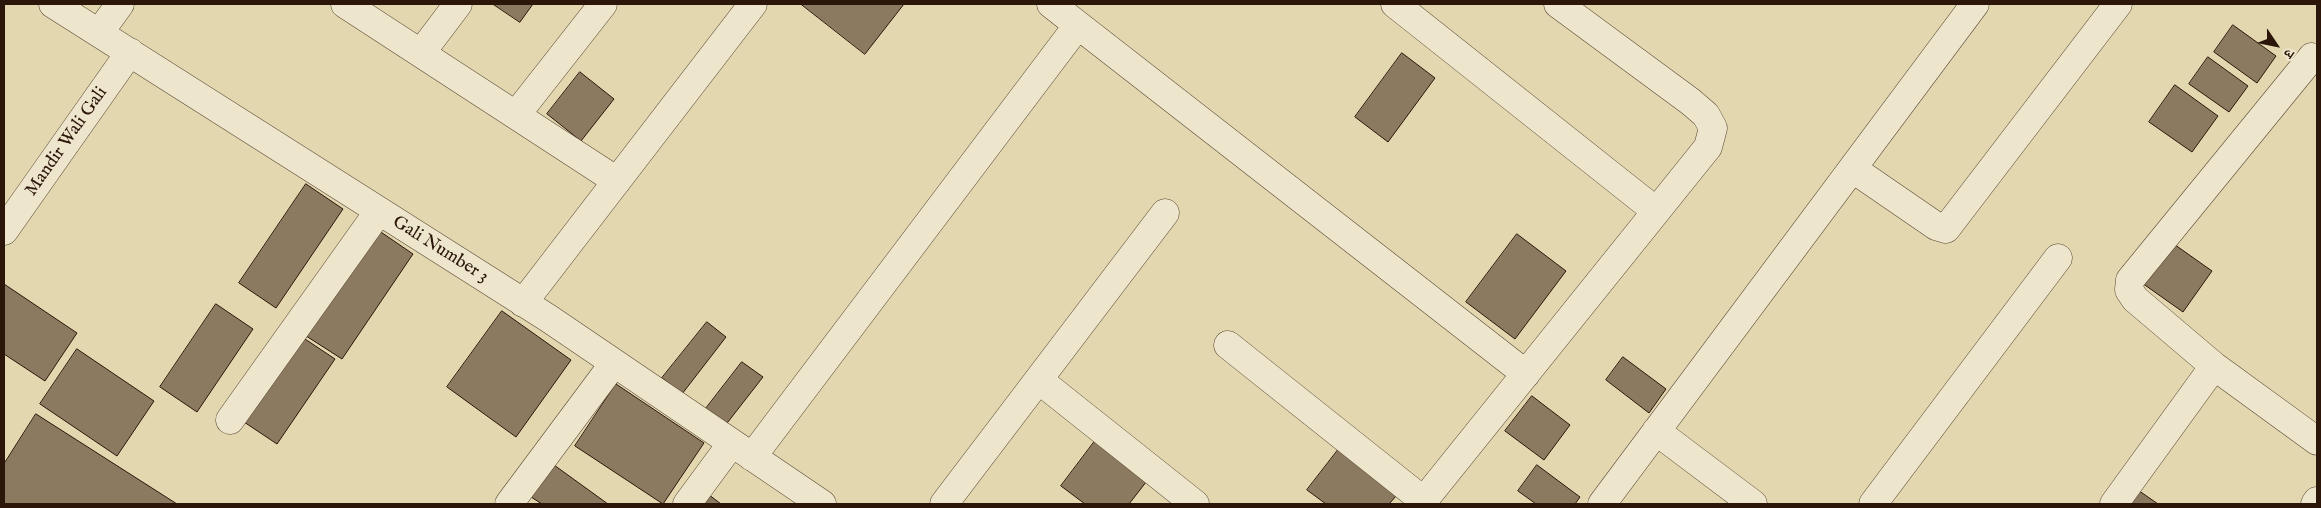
<!DOCTYPE html>
<html>
<head>
<meta charset="utf-8">
<style>
  body { margin:0 }
  #map { position:relative; width:2321px; height:508px; overflow:hidden; background:#e3d7b0; font-family:"IM FELL English","Noto Serif Devanagari",serif }
  canvas { display:block }
  .frame { position:absolute; inset:0; border:5px solid #2b1609; pointer-events:none }
  .north { position:absolute; left:2251px; top:20px; width:50px; height:50px; -webkit-text-stroke:4px #ede5cc; paint-order:stroke; rotate:124deg; font-size:14px; font-weight:700; line-height:20px; text-align:center; color:#2b1609 }
  .north::after { content:''; display:block; margin:auto; width:18px; height:22px; background:#2b1609; clip-path:polygon(50% 0,100% 100%,50% 72%,0 100%) }
</style>
</head>
<body>
<div id="map">
<canvas width="2321" height="508"></canvas>
<div class="frame"></div>
<div class="north">उ</div>
</div>
<script>
const ctx = document.querySelector('canvas').getContext('2d');
ctx.lineJoin = 'round';
function fillPath(path, color) { ctx.fillStyle = color; ctx.fill(path, 'evenodd'); }
function stroke(path, color, width, dash) { ctx.strokeStyle = color; ctx.lineWidth = width; ctx.lineCap = dash ? 'butt' : 'round'; ctx.setLineDash(dash || []); ctx.stroke(path); }
function label(font, color, halo, rows, align = 'center') {
  ctx.font = font + ' "IM FELL English",serif'; ctx.lineWidth = 4.5; ctx.setLineDash([]); ctx.textBaseline = 'middle'; ctx.strokeStyle = halo; ctx.fillStyle = color; for (const [text, x, y, turn = 0] of rows) {
    ctx.save(); ctx.translate(x, y); ctx.rotate((+turn || 0) * Math.PI / 180); ctx.textAlign = isNaN(turn) ? turn : align; if (halo) ctx.strokeText(text, 0, 0); ctx.fillText(text, 0, 0); ctx.restore();
  }
}
const building = new Path2D(`
  M493,4H533L520,22Z
  M801,4H904L865,54Z
  M2233,25L2276,56L2257,83L2214,52Z
  M1402,53L1435,78L1388,142L1355,117Z
  M2208,57L2248,86L2229,112L2189,84Z
  M580,72L614,99L581,141L547,114Z
  M2175,85L2218,116L2192,152L2149,122Z
  M306,184L343,209L276,308L239,283Z
  M375,228L413,254L342,359L303,334Z
  M1517,234L1566,271L1515,339L1466,302Z
  M2171,242L2212,271L2183,312L2142,283Z
  M4,284L77,333L45,381L4,354Z
  M216,304L253,329L197,412L160,387Z
  M502,311L571,360L516,437L447,387Z
  M707,322L726,337L682,394L662,378Z
  M299,335L335,359L277,444L241,420Z
  M77,349L154,401L117,456L40,404Z
  M1623,357L1666,389L1649,413L1606,380Z
  M742,362L763,377L724,427L704,411Z
  M616,384L704,443L663,504L575,446Z
  M1532,396L1570,425L1544,460L1505,431Z
  M36,414L177,504H4V464Z
  M1098,437L1150,477L1129,504H1085L1061,486Z
  M1338,450L1397,495L1389,504H1326L1307,490Z
  M554,465L608,504H542L531,497Z
  M1537,465L1580,497L1575,504H1536L1518,491Z
  M2135,488L2158,504H2123Z
  M704,491L721,504H694Z`);
fillPath(building, '#8b7a60');
stroke(building, '#2b1609', 1);
const street = new Path2D(`
  M53,4L548,318L822,504
  M345,4L617,181
  M1051,4L1526,374
  M1395,4L1656,211
  M99,33L120,4
  M421,53L458,4
  M516,115L603,4
  M1853,169L1936,226L1946,229L2118,4
  M4,231L130,52
  M523,303L753,4
  M1228,345L1424,501
  M2214,366L2135,299L2129,290L2130,280L2312,57
  M1039,380L1195,504
  M230,420L379,211
  M1656,431L1753,504
  M752,457L1078,25
  M509,504L614,363
  M687,504L732,443
  M944,504L1165,213
  M1421,504L1708,147L1713,128L1706,115L1691,102L1558,4
  M1602,504L1975,4
  M1873,504L2058,258
  M2114,504L2214,366L2317,441
  M2315,504L2317,501`);
stroke(street, '#594633', 29);
stroke(street, '#ede5cc', 28);
label('18px', '#2b1609', '#ede5cc', [
  ["Mandir Wali Gali",67,142,-55],
  ["Gali Number 3",440,250,32]
]);
</script>
</body>
</html>
